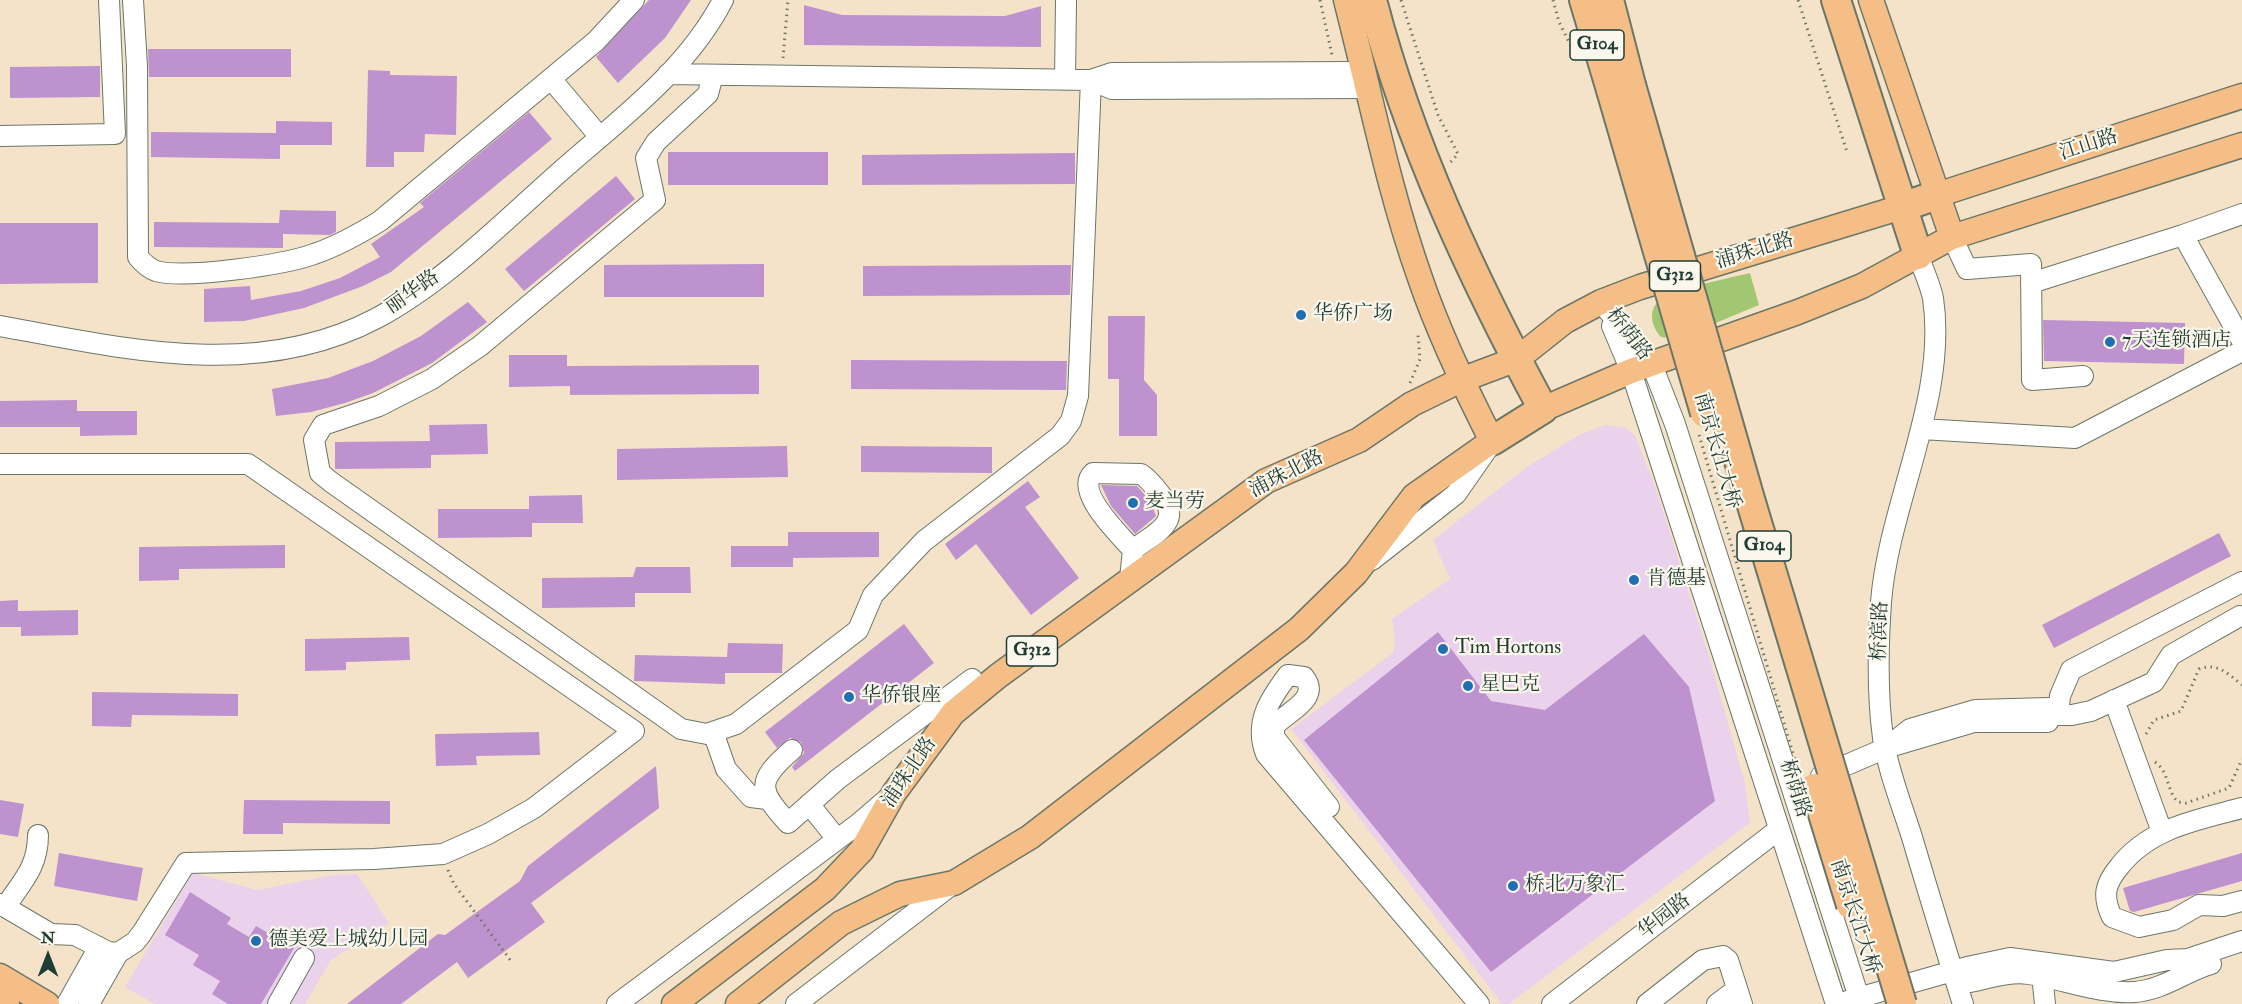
<!DOCTYPE html>
<html>
<head>
<meta charset="utf-8">
<style>
  body { margin:0 }
  #map { position:relative; width:2242px; height:1004px; overflow:hidden; background:#f5e3c9; font-family:"IM FELL Double Pica",serif }
  canvas { display:block }
  .north { position:absolute; left:18px; top:926px; width:60px; height:60px; -webkit-text-stroke:4px #fbf7ec; paint-order:stroke; rotate:0deg; font-size:16px; font-weight:700; line-height:24px; text-align:center; color:#1f3d34 }
  .north::after { content:''; display:block; margin:auto; width:21px; height:27px; background:#1f3d34; clip-path:polygon(50% 0,100% 100%,50% 72%,0 100%) }
</style>
</head>
<body>
<div id="map">
<canvas width="2242" height="1004"></canvas>
<div class="north">N</div>
</div>
<script>
const ctx = document.querySelector('canvas').getContext('2d');
ctx.lineJoin = 'round';
function fillPath(path, color) { ctx.fillStyle = color; ctx.fill(path, 'evenodd'); }
function stroke(path, color, width, dash) { ctx.strokeStyle = color; ctx.lineWidth = width; ctx.lineCap = dash ? 'butt' : 'round'; ctx.setLineDash(dash || []); ctx.stroke(path); }
function label(font, color, halo, rows, align = 'center') {
  ctx.font = font + ' "IM FELL Double Pica","Noto Serif SC",serif'; ctx.lineWidth = 4.5; ctx.setLineDash([]); ctx.textBaseline = 'middle'; ctx.strokeStyle = halo; ctx.fillStyle = color; for (const [text, x, y, turn = 0] of rows) {
    ctx.save(); ctx.translate(x, y); ctx.rotate((+turn || 0) * Math.PI / 180); ctx.textAlign = isNaN(turn) ? turn : align; if (halo) ctx.strokeText(text, 0, 0); ctx.fillText(text, 0, 0); ctx.restore();
  }
}
fillPath(new Path2D(`
  M1605,425L1626,428L1635,436L1654,483L1709,656L1745,783L1750,823L1509,1004H1502L1291,729L1393,653L1395,640L1392,619L1450,579L1433,540L1527,467L1579,435Z
  M193,873L257,890L333,875L357,874L389,923L331,960L305,1004H155L125,987Z`), '#ead1ec');
fillPath(new Path2D(`
  M1750,273L1759,305L1677,339L1661,337C1650,325 1647,307 1664,297C1679,288 1730,278 1750,273Z`), '#a2c772');
fillPath(new Path2D(`
  M649,0H691L665,38L618,83L596,57Z
  M804,5L842,15L1005,16L1041,6V47L804,45Z
  M148,49H291V77H149Z
  M100,66V97L10,98V67Z
  M368,70L390,71V75L457,76L456,135L425,134L424,152H394V167H366Z
  M529,112L552,139L391,272L363,286L304,308L244,321L204,322V289L250,286L251,300L301,291L340,278L380,257L371,244L424,207L420,203Z
  M276,121L332,122V145H280V159L151,157V132L276,133Z
  M668,152H828V185H668Z
  M1075,153V184L862,185V155Z
  M616,176L635,199L524,291L505,269Z
  M280,210L336,211V232L330,235L283,234V248L154,247V222L279,223Z
  M0,223H98V283L0,284Z
  M764,264V297H604V265Z
  M1071,265L1070,295L863,296V266Z
  M468,302L487,322L432,363L373,393L345,403L311,412L276,416L272,389L328,378L373,361L421,336Z
  M1108,316H1145L1144,380L1157,395V436H1119V379H1108Z
  M2043,320L2185,323L2184,364L2044,361Z
  M509,355H567V366L759,365V394L570,395V386L509,387Z
  M851,360L1067,361L1066,390L851,389Z
  M77,400V411H137V435L80,436V427H0V401Z
  M487,424L488,454L431,455V468L335,469V442L430,441L429,425Z
  M787,446L788,477L617,480V449Z
  M861,446L992,447V473L861,472Z
  M1028,481L1040,497L1025,507L1079,578L1031,615L976,544L956,560L945,544Z
  M1101,485L1137,486L1151,502L1156,516L1135,534L1111,506Z
  M582,495L583,523H532V537L438,538V509H529V496Z
  M788,532H879V557L793,558V567H731V546H788Z
  M2219,533L2231,556L2054,648L2042,625Z
  M285,545V568L179,569V580L139,581V547Z
  M636,567H690L691,593H635V607L542,608V578L633,577Z
  M18,600V611L78,610V635L21,636V627H0V601Z
  M904,624L934,663L795,771L792,767L804,753L801,742L790,738L777,748L765,732Z
  M1438,632L1491,701L1545,710L1644,634L1689,687L1715,801L1491,972L1304,740Z
  M409,637L410,660L346,662V670L305,671V639Z
  M728,643L783,644L782,673H725V684L634,681L635,655L727,657Z
  M92,692L238,694V716L132,715L131,727L92,726Z
  M539,732L540,755L476,756L477,765L436,766L435,734Z
  M656,766L659,808L531,903L545,922L468,978L457,962L401,1004H347L438,934L445,935L520,881L528,866Z
  M0,800L24,804L18,837L0,834Z
  M244,800L390,801V824L283,823V834H243Z
  M59,853L143,868L137,901L54,886Z
  M2242,853V881L2134,912L2130,911L2123,888Z
  M190,892L231,918L227,924L249,937L256,926L294,948L261,1004H228L212,994L220,981L193,965L199,955L165,935Z`), '#bd92ce');
const minor = new Path2D(`
  M133,0L137,66L138,257C143,263 148,268 156,271C185,279 284,265 314,254C338,246 359,234 380,221L596,41L634,0
  M668,74L1091,80L1112,73L1363,72
  M713,75L708,94L656,142L646,158L655,200L480,346L432,379L379,406L323,425L314,440L320,473L331,482L681,729L707,734L736,724L858,630L873,595L924,541L1060,436L1071,421L1078,396L1091,80
  M551,79L600,137
  M1065,80L1066,0
  M1091,80L1112,89L1367,88
  M0,136L115,134L109,0
  M2183,235L2242,214
  M1952,237L1967,269L2031,264L2032,380L2083,376
  M1918,255C1923,269 1930,284 1933,298C1948,398 1889,502 1881,602C1878,646 1877,694 1883,738C1888,770 1901,803 1911,834C1928,891 1945,948 1963,1004
  M2031,283L2183,235L2242,341
  M1601,302L1652,365L1675,424L1861,1004
  M0,326C126,349 258,381 377,318C446,281 504,221 562,170C620,119 687,70 723,0
  M1612,326L1631,371L1836,1004
  M1921,429L2075,438L2242,351
  M0,464H248L634,731L534,808L488,834L443,854L374,859L186,863L142,933L135,942L118,953L108,952L75,935L51,934L0,904
  M1372,560L1456,494L1488,448
  M1130,579L1133,550C1120,535 1074,492 1093,473L1141,474C1149,479 1155,487 1161,495C1184,523 1153,534 1133,550
  M2114,700L2162,832
  M2048,715H2072L2091,711L2154,682L2171,655L2240,616
  M2058,715L2060,696L2071,670L2242,582
  M713,732L726,769L751,797L767,799
  M792,750C756,781 758,790 788,823L838,779L972,679
  M1821,776L1886,748L1974,722H2048L2049,708L1975,710L1910,729L1886,748
  M809,804L837,839
  M1329,807L1274,737V726C1288,711 1321,699 1304,677L1288,675C1269,700 1254,723 1266,754L1479,1004
  M2242,808C2197,820 2149,828 2119,867C2105,884 2102,896 2112,917L2139,927L2173,920L2199,905L2223,906L2242,901
  M5,907C22,882 38,867 38,835
  M2041,964L2045,1004
  M1952,971L1970,982C1989,978 2010,971 2029,974C2064,979 2098,994 2134,992C2163,990 2184,972 2211,964
  M1847,1001L1967,967L2010,958L2114,972L2167,960L2188,959L2242,941
  M67,1004L99,947
  M89,1004L118,953
  M278,1004L304,958
  M617,1004L858,824L887,799
  M796,1004L954,883
  M1552,1004L1778,830
  M1647,1004L1703,960L1723,956L1728,960L1742,1004
  M1717,1004L1737,989`);
const major = new Path2D(`
  M1871,0L1952,237
  M1937,195L2242,96
  M1543,409L1631,371L1798,312L1862,286L1952,237L2242,145
  M0,976L47,1004
  M0,1000L7,1004
  M674,1004L825,889L862,850L894,793L953,713L998,676L1266,481L1359,440L1412,404L1461,380L1517,359L1565,321L1601,302L1640,287L1905,206
  M738,1004L841,923L900,894L954,883L1030,837L1299,629L1356,573L1414,496L1492,441C1465,388 1439,334 1420,278C1388,188 1370,93 1346,0`);
const highway = new Path2D(`
  M1372,0C1409,143 1473,279 1543,409L1492,441
  M1584,0L1611,90
  M1609,0L1631,85
  M1836,0L1918,255
  M1905,206L1937,195`);
stroke(minor, '#6a7768', 22);
stroke(major, '#6a7768', 27);
stroke(highway, '#6a7768', 32);
stroke(new Path2D(`
  M1320,0L1332,55
  M1401,0L1438,115L1458,154L1449,164
  M1553,0L1559,22L1575,54
  M1798,0L1847,152
  M783,58L788,0
  M1410,383L1420,359L1418,335
  M2146,734L2154,720L2181,711L2199,669C2218,662 2228,674 2242,685
  M2155,762C2170,773 2166,790 2178,802L2186,803L2229,788L2242,759
  M448,870L454,884L511,961`), '#6a7768', 3, [1.5, 4.5]);
stroke(minor, '#fff', 20);
stroke(major, '#f6be87', 24);
stroke(highway, '#f6be87', 28);
const highwayBridge = new Path2D(`
  M1631,85L1750,499L1902,1004
  M1611,90L1705,413
  M1815,788L1851,905`);
stroke(highwayBridge, '#6a7768', 32, []);
stroke(new Path2D(`
  M1699,435L1799,774`), '#6a7768', 3, [1.5, 4.5]);
stroke(highwayBridge, '#f6be87', 28);
for (const [x, y, r, color] of [
  [1301,315,6,"#1f6fb2"],
  [2110,342,6,"#1f6fb2"],
  [1133,503,6,"#1f6fb2"],
  [1634,580,6,"#1f6fb2"],
  [1443,649,6,"#1f6fb2"],
  [1468,686,6,"#1f6fb2"],
  [849,697,6,"#1f6fb2"],
  [1513,886,6,"#1f6fb2"],
  [256,941,6,"#1f6fb2"]
]) { const dot = new Path2D(); dot.arc(x, y, r, 0, 2 * Math.PI); ctx.fillStyle = color; ctx.fill(dot); stroke(dot, '#fbf7ec', 2); }
for (const [x, y, w] of [
  [1597,45,54],
  [1675,276,51],
  [1764,546,54],
  [1032,651,51]
]) { const box = new Path2D(); box.roundRect(x - w / 2, y - 15, w, 30, 4.5); ctx.fillStyle = '#fbf7ec'; ctx.fill(box); stroke(box, '#1f3d34', 1.5); }
label('bold 18px', '#1f3d34', null, [
  ["G104",1597,45],
  ["G312",1675,276],
  ["G104",1764,546],
  ["G312",1032,651]
]);
label('20px', '#1f3d34', '#fbf7ec', [
  ["江山路",2089,146,-18],
  ["浦珠北路",1755,252,-17],
  ["丽华路",413,293,-35],
  ["桥荫路",1628,335,52],
  ["南京长江大桥",1716,451,74],
  ["浦珠北路",1287,475,-27],
  ["桥滨路",1881,631,-88],
  ["浦珠北路",910,773,-56],
  ["桥荫路",1794,789,72],
  ["华园路",1665,917,-38],
  ["南京长江大桥",1854,917,72]
]);
label('20px', '#1f3d34', '#fbf7ec', [
  ["华侨广场",1313,315],
  ["7天连锁酒店",2122,342],
  ["麦当劳",1145,503],
  ["肯德基",1646,580],
  ["Tim Hortons",1455,649],
  ["星巴克",1480,686],
  ["华侨银座",861,697],
  ["桥北万象汇",1525,886],
  ["德美爱上城幼儿园",268,941]
], 'left');
</script>
</body>
</html>
